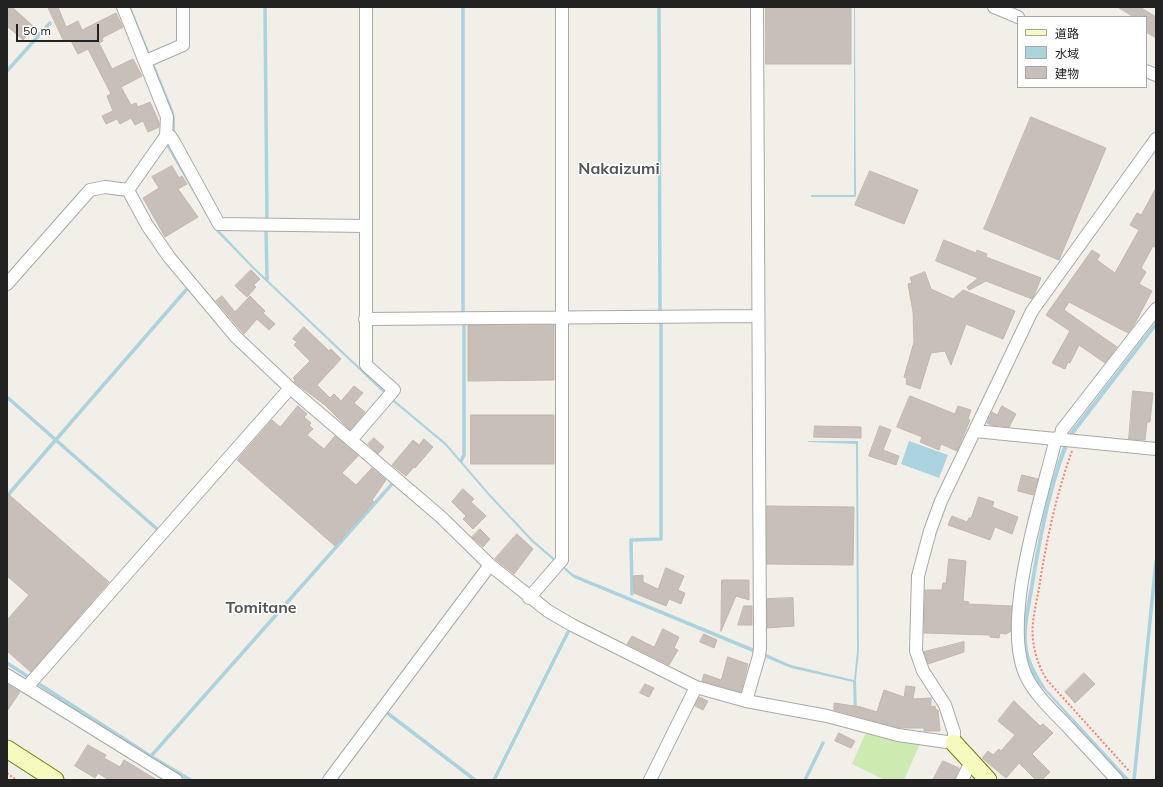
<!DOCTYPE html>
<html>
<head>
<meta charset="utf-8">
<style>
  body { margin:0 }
  #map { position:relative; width:1163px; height:787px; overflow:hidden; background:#f2efe9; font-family:Mulish,"Noto Sans JP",sans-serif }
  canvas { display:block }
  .frame { position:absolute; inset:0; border:8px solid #222; pointer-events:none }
  .legend { position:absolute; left:1017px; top:16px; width:130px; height:72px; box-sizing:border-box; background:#fff; border:1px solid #a7a7a7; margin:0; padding:5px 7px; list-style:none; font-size:12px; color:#222 }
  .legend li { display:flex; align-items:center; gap:8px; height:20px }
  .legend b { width:20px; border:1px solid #a7a7a7 }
  .scale { position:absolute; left:16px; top:24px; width:83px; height:18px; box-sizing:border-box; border:2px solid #222; border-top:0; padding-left:5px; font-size:12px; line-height:14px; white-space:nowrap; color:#222; -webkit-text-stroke:3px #fff; paint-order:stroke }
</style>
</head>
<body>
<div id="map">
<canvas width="1163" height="787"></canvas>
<div class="frame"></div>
<ul class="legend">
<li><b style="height:5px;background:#f7fabf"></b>道路</li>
<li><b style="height:11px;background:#aad3df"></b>水域</li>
<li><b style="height:11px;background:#c7bfb8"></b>建物</li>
</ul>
<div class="scale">50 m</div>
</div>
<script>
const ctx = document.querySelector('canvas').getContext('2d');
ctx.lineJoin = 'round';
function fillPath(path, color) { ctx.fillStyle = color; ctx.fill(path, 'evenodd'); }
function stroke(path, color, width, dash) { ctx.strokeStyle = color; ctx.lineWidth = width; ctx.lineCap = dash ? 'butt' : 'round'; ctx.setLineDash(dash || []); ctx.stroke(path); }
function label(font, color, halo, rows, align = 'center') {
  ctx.font = font + ' Mulish,sans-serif'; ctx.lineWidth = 3; ctx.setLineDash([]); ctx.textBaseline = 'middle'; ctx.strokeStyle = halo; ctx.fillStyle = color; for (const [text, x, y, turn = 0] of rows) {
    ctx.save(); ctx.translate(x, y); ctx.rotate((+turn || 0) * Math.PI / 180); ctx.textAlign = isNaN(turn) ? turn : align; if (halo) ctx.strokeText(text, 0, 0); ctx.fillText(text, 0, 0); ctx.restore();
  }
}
fillPath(new Path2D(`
  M866,732L920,744L904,780H885L852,764Z`), '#cdebb0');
fillPath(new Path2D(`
  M129,7H131L173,110L175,118V135L217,228L254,267L392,398L446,443L489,493L533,540L573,574L755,649L791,665L854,680L857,651L856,444L808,442V441H858L859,651L856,680L857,714H854L853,682L791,668L574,578L532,542L488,495L445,445L391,400L253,269L215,230L167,147L172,135L173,119Z
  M854,7H855L856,197H811V195H854Z
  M1156,321V327L1074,434L1068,446C1050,490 1041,544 1033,591C1030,608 1026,626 1027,643C1028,660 1038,676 1047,690L1130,780H1125L1038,683C1030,670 1025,658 1024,643C1022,624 1027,604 1030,586C1038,538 1047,489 1064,444L1070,432Z
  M909,441L948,455L939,478L901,464Z
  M7,661L152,755L194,780H186L150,759L7,665Z`), '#aad3df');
stroke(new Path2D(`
  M265,7L267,222
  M659,7L660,313
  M7,71L50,23
  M266,229L267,279
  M463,314V7
  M7,397L157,529
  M461,461L464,455V321
  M7,496L186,290
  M632,594L631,540L661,539V321
  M386,712L475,780
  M152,755L392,484
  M494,780L568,632
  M805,780L823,743
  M1134,780L1156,561`), '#aad3df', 3.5);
const building = new Path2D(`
  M7,7H12L34,27L23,40L7,26Z
  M48,7H58L66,27L78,21L82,30L116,13L123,27L102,38L103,41L99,43L112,69L133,59L142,76L121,87L131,105L136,103L138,107L150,102L159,122V127L148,132L143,121L135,125L131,118L120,124L117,119L106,124L102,116L113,111L107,96L111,94L88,49L78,54L70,39L64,41Z
  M766,7H851V64H766Z
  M1118,7H1140L1156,17V38L1146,32V17H1134Z
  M1031,117L1106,148L1059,260L984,229Z
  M172,166L179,178L182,176L187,184L178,189L198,217L165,237L143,198L159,188L152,177Z
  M870,171L918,190L904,224L855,205Z
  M1156,188V248L1153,246L1141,268L1146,272L1139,284L1152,291L1134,325L1128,333L1069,302L1064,310L1117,347L1105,363L1079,345L1070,363L1068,362L1065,369L1052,363L1070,331L1046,315L1092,250L1100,255L1097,260L1115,273L1139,230L1130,225L1137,213L1141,215Z
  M944,240L976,253L977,250L987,254L986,257L1041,278L1034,296L1032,299L986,281L969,290L967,287L978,278L936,261Z
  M251,270L260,279L254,285L256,287L247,297L235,286Z
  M925,272L931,289L953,299L963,290L1015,311L1003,339L966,324L951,365L945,351L931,353L920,389L906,384L907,379L904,377L914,342L913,312L908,284L912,283L910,278Z
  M222,296L235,312L250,296L265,311L263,313L275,324L269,330L257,319L244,334L216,301Z
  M554,325V380L468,381V326Z
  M304,327L329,351L331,349L341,359L317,385L330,398L334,394L341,401L354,386L363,393L354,403L365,412L350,430L325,405L294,382L295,380L293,378L310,361L294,345L297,342L293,339Z
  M1133,391L1153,393L1150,422H1147L1145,440L1129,439Z
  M910,396L955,414L958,406L971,410L968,419L970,420L957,451L941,444L939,450L920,442L922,437L897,427Z
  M298,406L307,414L304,417L311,423L309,425L313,429L307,435L324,449L335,436L358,456L342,473L356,485L372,468L386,480L372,500L374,502L335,546L237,460L272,420L280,427Z
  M1002,406L1016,414L1009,427L991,425L987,423L992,412L997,415Z
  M471,415H554V464H471Z
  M815,426L861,427V438L814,437Z
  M880,426L891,430L883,450L899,456L896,465L869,456Z
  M374,438L384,447L378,454L368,444Z
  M424,439L433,447L415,468L414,467L406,476L392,465L413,440L419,445Z
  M1022,475L1038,479L1033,495L1018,491Z
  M463,489L474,499L471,502L486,516L473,529L463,519L466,516L452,502Z
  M7,493L109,582L31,672L7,651V620L29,595L7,576Z
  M979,497L994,502L992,507L997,509L1018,517L1012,534L995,527L990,540L948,525L952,516L967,522L969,518H971Z
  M767,506L854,507L853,565L767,564Z
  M480,529L490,539L483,547L472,537Z
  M517,534L533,549L514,574L495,559Z
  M949,559L966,561L963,601L969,602L968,604L1012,606L1011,631L1006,634L1000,633L999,638L990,637V635L924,633L925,590H942L943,583H946Z
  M666,568L684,576L678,590L685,593L681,604L669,599L666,606L634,593L633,576L643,575V582L658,589Z
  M722,580H749V600L736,596L721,631Z
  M793,598L794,626L767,628V599Z
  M744,606H752V625H738Z
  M663,629L679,637L674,648L678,650L669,665L627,644L632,636L654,647Z
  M704,634L717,640L714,648L700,642Z
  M964,642V652L928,664L924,652Z
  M728,657L748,664L741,692L702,681L704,674L721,680Z
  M1084,673L1095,684L1075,703L1065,692Z
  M7,684L20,692L7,711Z
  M645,684L654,688L649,697L640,693Z
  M906,686L915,687L913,699L931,698V707L935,706L936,710H938L940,731H924V728H900L834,710V703L861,707L877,712L884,690L904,697Z
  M699,697L708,701L703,710L695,706Z
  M1014,701L1040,726L1043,724L1053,733L1032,754L1050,772L1042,780H1036L1019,763L1006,778L982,758L988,751L993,755L999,749L1001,751L1015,735L998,721Z
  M839,733L855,741L851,748L835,741Z
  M88,745L106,755L104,758L120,767L124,760L157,780H109L98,773L95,778L75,766Z
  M943,761L959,768L954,780H933Z`);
fillPath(building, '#c7bfb8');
stroke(building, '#c4b6ab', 1);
const street = new Path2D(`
  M123,7L167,117L166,136L128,190
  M994,7L1018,17
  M146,61L183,45V7
  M1146,71L1156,75
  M166,136H170L174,142L219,224L365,226
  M128,190L147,225L169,257L236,337L290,388L441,517L490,565L548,611L572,625L696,687L746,701L827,716L898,735L954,743V732L945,705L923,671L916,651L918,576L930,531L941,501L1032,311L1156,139
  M7,284L90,190L105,187L128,190
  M365,319L758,316
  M975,431L1156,449
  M1056,438C1042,497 999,624 1027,678C1037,697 1053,711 1068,727C1084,744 1101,762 1117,780
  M1060,439L1062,430L1156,309
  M351,440L394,390L366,365V7
  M529,598L562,560V7
  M7,675L176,780
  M27,687L290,388
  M746,701L759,656L760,648L757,7
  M329,780L490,565
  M650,780L696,687
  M962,780L971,762`);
const secondary = new Path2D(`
  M954,743L988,780
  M7,749L55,780`);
stroke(street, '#a9a9a9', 14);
stroke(secondary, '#707d05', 19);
stroke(new Path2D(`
  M1072,451C1056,495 1046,542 1039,588C1036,605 1031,623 1033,640C1035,655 1039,667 1047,680L1130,772
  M7,773L16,780`), '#fa8072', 2, [2, 2]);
stroke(street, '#fff', 12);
stroke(secondary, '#f7fabf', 17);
label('bold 16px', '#555', '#fff', [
  ["Nakaizumi",619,169],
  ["Tomitane",261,608]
]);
</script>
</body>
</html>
